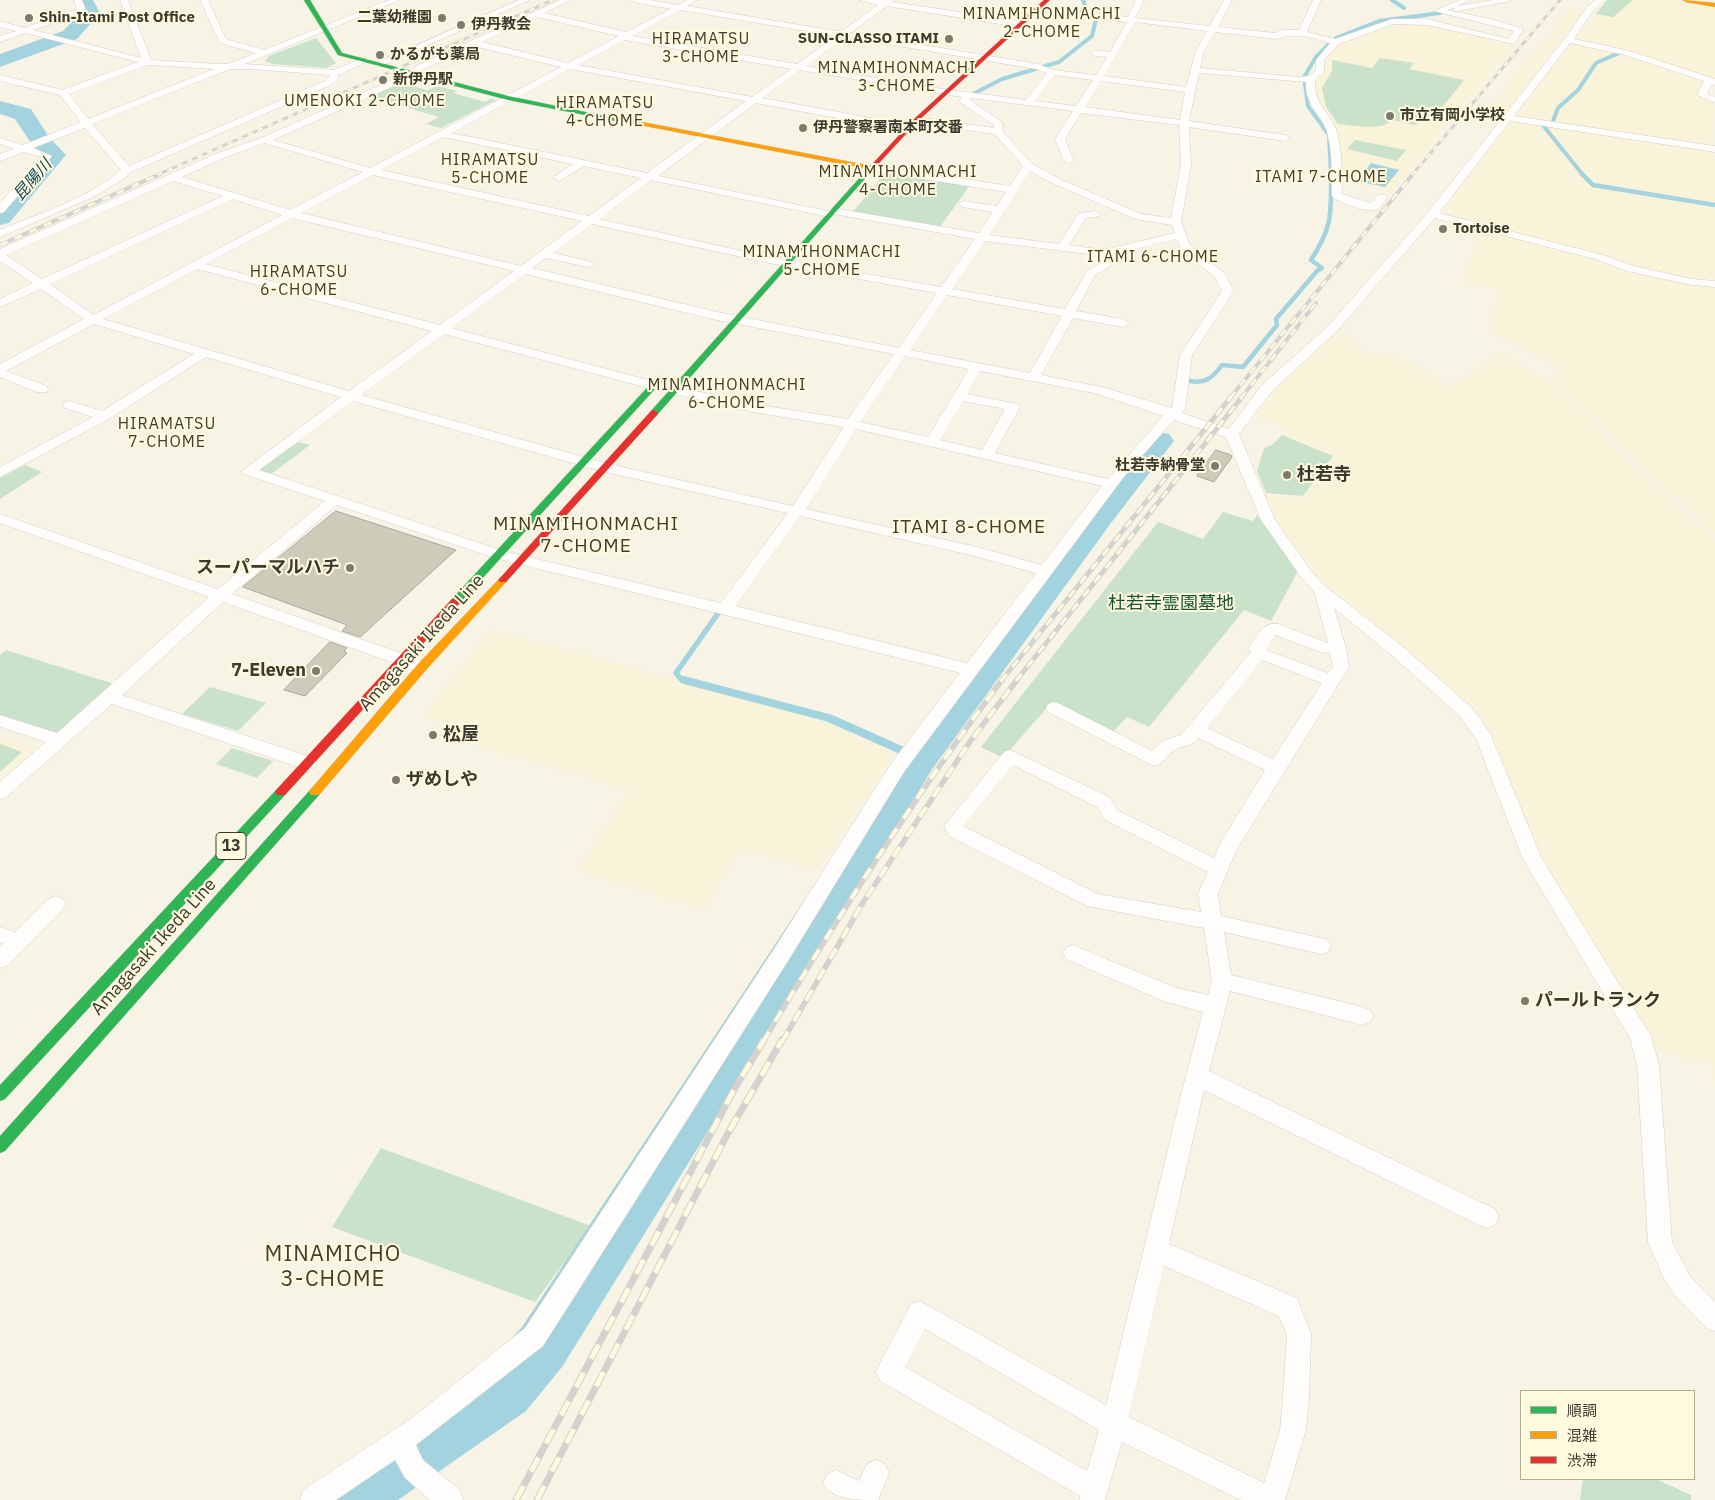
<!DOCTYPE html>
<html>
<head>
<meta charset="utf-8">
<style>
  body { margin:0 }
  #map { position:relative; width:1715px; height:1500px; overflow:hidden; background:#f7f4e6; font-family:"IBM Plex Sans","Noto Sans JP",sans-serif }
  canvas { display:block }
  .legend { position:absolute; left:1520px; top:1390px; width:175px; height:90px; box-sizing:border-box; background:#fff9de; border:1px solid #b1ad98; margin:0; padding:6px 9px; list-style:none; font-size:15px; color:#3c3a30 }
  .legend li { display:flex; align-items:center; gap:10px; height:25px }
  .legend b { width:25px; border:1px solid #b1ad98 }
</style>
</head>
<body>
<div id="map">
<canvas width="1715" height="1500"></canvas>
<ul class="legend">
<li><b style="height:6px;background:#30b455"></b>順調</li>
<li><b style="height:6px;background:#ff9f0a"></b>混雑</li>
<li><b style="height:6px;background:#e5322d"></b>渋滞</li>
</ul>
</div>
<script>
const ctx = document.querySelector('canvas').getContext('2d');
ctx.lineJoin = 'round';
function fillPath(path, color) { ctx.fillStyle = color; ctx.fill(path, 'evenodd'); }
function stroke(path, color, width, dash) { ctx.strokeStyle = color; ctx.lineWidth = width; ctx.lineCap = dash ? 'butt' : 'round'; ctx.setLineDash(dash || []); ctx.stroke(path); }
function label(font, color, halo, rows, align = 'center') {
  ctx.font = font + ' "IBM Plex Sans","Noto Sans JP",sans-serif'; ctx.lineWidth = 4; ctx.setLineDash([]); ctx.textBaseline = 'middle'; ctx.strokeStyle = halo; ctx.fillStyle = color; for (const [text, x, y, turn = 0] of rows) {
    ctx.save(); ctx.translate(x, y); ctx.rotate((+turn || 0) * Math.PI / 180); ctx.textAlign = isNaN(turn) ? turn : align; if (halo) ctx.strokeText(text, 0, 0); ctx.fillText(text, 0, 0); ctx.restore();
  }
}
fillPath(new Path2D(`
  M1607,0H1679L1715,7V80L1575,39Z
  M1569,8L1584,10L1563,38L1549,36Z
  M1387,23L1429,24L1514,45L1393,191L1343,180L1337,132L1319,107L1312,85L1324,70L1322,62L1338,43L1360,33L1368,35Z
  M1546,38L1562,40L1502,118L1484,114Z
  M1571,43L1622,54L1704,82L1700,94L1715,101L1714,147L1516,116Z
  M1511,121L1715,150V279L1687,278L1635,267L1596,253L1446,215L1442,212Z
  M1460,224L1594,259L1619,270L1677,283L1715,287V534L1616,441L1597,418L1550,379L1565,370L1493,333L1492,324L1498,289L1463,282L1476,242V238Z
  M1342,332L1366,353L1388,355L1414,365L1450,386L1503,354L1546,380L1588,416L1607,440L1687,516L1715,539V1089L1713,1064L1656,1049L1538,858L1494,740L1482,723L1390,638L1319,577L1278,525L1261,494L1304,498L1335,456L1287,435L1291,430L1256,415L1283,380L1335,333Z
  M491,630L816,717L895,754L816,871L739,847L704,910L578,870L630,790L455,739L464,728L423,717Z
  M0,736L36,748L0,778Z`), '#f9f3da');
fillPath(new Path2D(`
  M1607,0H1633L1613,17L1596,14Z
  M316,38L336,63L327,68L273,64L265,61L269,56Z
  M1380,58L1414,63L1409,69L1464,80L1437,114L1415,125L1393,120C1380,132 1354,125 1338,124L1326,107L1322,88L1332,71V60L1372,68Z
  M401,83L427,90L436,87H442L457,91L453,93L485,102L491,99L496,100L441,128L426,124L439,117L370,97Z
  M1355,140L1406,150L1397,161L1347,149Z
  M886,172L970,185L940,227L852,213Z
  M1282,435L1333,456L1303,496L1266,493L1257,471L1264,448L1272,445Z
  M298,442L310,445L270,475L260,471V469Z
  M25,465L42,472L0,499V478Z
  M1223,512L1253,521L1257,515L1299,569L1271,621L1244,610L1149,727L1127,717L1113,732L1052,702L1003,758L981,747L1158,522L1203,539Z
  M6,650L114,684L62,731L55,733L0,716V655Z
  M210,687L266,703L238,731L182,714Z
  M0,744L22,752L0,772Z
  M232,748L273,761L257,778L216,764Z
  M381,1148L591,1226L535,1302L332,1227Z
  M1583,1479H1656L1691,1495V1500H1580Z`), '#c9e2c9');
fillPath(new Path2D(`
  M1371,163L1399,170L1385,187L1357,181Z`), '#a4d3e0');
stroke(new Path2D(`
  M1083,0L1087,12
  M1392,0L1404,8
  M1336,38L1379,21L1440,13
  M1331,42L1316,57L1304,77L1308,106L1329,135L1331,175
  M973,94L1002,79L1059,62L1092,36L1096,19
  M1553,121L1558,108L1578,90L1596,63L1619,53
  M1542,124L1583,175`), '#a4d3e0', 4);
stroke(new Path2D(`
  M1582,174L1593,185L1715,205
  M1190,381C1206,384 1213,377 1222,365L1243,367L1277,325L1276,319L1317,271L1322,268L1311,260C1333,226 1331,214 1331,174`), '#a4d3e0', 4.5);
stroke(new Path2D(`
  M689,681L681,679L676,673L719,612`), '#a4d3e0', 5.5);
stroke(new Path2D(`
  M684,680L829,718L919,758`), '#a4d3e0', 8);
fillPath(new Path2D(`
  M75,0H93L100,13L77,39L0,67V54L63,31L81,12Z
  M0,101L31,109L49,137L66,155L9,223L0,225V203L43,155L31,143L15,119L0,114Z
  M1158,432L1169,434L1174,441L1111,523L933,768L562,1367L526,1411L398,1500H314L323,1478L484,1369L522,1327L905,748L1087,509L1147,434Z`), '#a4d3e0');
const building = new Path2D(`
  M1216,450L1231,455L1232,457L1214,482L1197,476Z
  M336,511L456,550L360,637L342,631L347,625L243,587Z
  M330,642L347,648L344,651L347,653L305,696L284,690Z`);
fillPath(building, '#cfcbba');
stroke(building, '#aaa89d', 1);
const street = new Path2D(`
  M74,0H82L86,10L85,12L33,30L141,58L120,0H128L151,60L217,64H228L256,53L220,43L200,0H208L226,39L264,50L389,0H400L245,64L334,70L361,59H367L368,61L339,75L336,81L331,85L131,172L122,180L91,198L0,237V230C39,213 90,198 121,170L85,128L33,148L52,156L4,212L0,213V203L41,157L24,152L0,161V154L14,149L0,144V138L23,145L81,122L60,95L0,81V75L62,90L138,62L25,33L0,42V36L16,31L0,27V21L24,28L77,9ZM148,65L214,69L88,119L69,94ZM230,69H252L330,75L325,81L129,166L92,124Z
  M519,0H530L381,66L378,67L374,64Z
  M560,0H571L544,13L626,32L671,9L634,2L630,0H649L678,5L687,0H697L687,6L841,32L878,5L859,0H894L892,2L1019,21L1023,24L1019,27L887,6L850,33L1038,64L1054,70L1096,75L1107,57L1095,56L1091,53L1095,50L1110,52L1127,22L1038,11L1034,9L1035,7L1128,17L1136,0H1144L1135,18L1210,26L1224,0H1232L1218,27L1275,33L1281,30H1299L1313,0H1321L1307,32L1335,39L1392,19H1427L1509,39L1514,31L1434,11L1460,0H1471L1457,6L1493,0H1510L1506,2L1457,11H1454V8L1447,10L1486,18L1522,28L1523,30L1514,44L1427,25L1393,24L1339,44L1324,60V71L1315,80C1314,106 1330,111 1337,132C1343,152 1341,174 1342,194L1370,203L1378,195H1386L1387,197C1385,201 1381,207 1377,209C1369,214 1337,202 1332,196C1331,175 1333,153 1327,132C1321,113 1304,104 1306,82L1199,73L1189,121L1285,135L1290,138L1285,141L1189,127L1191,165L1181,222L1190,245L1224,273L1234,291L1192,355L1185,410L1182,413L1229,429L1262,385L1328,326L1425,216L1567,36L1586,8L1595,0H1604L1592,12L1574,39L1630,51L1715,79V85L1712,84L1707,94L1715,97V103L1697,95L1704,81L1625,55L1570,43L1514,116L1715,146V152L1510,121L1439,213L1603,255L1630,265L1692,279L1715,281V287L1692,285L1627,271L1595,259L1435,218L1336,332L1272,391L1239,434L1275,520L1311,571L1326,587L1401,645L1472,708L1490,733L1541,857L1651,1036L1659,1065L1672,1242L1690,1276L1715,1302V1331L1706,1328L1673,1293L1662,1275L1648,1242L1637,1065L1630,1038L1523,859L1476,739L1460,716L1389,653L1334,608L1346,648L1349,667L1237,849L1218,894L1221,916L1321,938L1328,940L1331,946L1328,952L1321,954L1224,932L1231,975L1363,1007L1370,1010L1373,1016L1370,1022L1363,1025L1230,991L1209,1071L1495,1209L1499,1217L1495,1225L1487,1228L1479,1225L1204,1090L1169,1244L1297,1298L1311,1334L1309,1398L1306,1430L1285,1500H1241L1122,1442L1105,1500H1079L1080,1496L880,1381L876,1372L880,1363L911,1304L920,1301L1106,1405L1182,1091L1203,1012L1166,1002L1066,959L1063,953L1066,947L1073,945L1176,988L1208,995L1212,981L1204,928L1087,906L949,836L944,826L1004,752L1010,750L1109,797L1117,810L1214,858L1221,842L1265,770L1198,738C1190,749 1182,744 1173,751C1166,756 1163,764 1154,766L1048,712L1046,708L1048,704L1054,702L1060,704L1152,751L1162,741L1181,735L1251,652L1249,648C1255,637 1264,621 1278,624L1328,643L1314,591L1301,577L1261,520L1226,437L1174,420L1126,474L904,772L788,961L543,1346L416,1445L423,1460L460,1490L463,1500H430L405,1478L395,1460L336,1500H300L303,1490L413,1417L525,1328L774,949L892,762L960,673L495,558L337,505L232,594L420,660L422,664L420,668L414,670L408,668L223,602L122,695L314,758L317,763L314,768L308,769L302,768L112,704L6,797L0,799V782L46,742L0,727V715L57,733L209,597L0,523V514L218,589L325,501L244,474L242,471L341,397L206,357L109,419L0,477V467L93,417L65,408L63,405L65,402L70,401L102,411L194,354L94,324L6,371L47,386L48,389L47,392H37L0,377V364L84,319L41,289L0,307V299L33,283L0,261V249L218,153L261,138L410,72L416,66ZM680,10L836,36L797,64L632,36ZM537,17L619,36L568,63L482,42ZM1135,22L1207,31L1196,51L1186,87L1104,76ZM1215,32L1277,39C1295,32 1312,38 1330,43L1316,60V70L1308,76L1299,77L1200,68L1204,51ZM845,37L1036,69L1047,73L1026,100L929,87L806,66ZM625,40L791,69L752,97L578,65ZM474,46L561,67L370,168L273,140L416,76L422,70ZM570,69L746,101L647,173L451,133ZM800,70L962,97L959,101L961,103L994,125V128L916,117L911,120L916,123L995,134L1023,166L1010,186L872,165L867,168L872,171L1006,192L997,206L963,201L958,204L963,207L993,212L979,233L833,208L828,211L658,176L756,103L909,131L914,128L909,125L762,98ZM1054,75L1093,80L1076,106L1035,101ZM1101,81L1185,92L1180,120L1085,107ZM971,98L1073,111L1055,139L1064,161L1069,164L1074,161L1065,139L1081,113L1179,125L1181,165L1171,218L1141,214L1060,179L1032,164L1003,132L1002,122L970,100ZM443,137L573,164L555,176L554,178L559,181L584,166L641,178L589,216L381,170ZM264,143L363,172L290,210L182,177L226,157ZM1030,171L1052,183L1135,219L1172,225L1175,233L1103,250L1069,245L1086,218L1099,216L1100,214L1095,211L1079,213L1059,244L989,235ZM373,175L582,221L521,266L301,213ZM651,180L829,217L834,214L975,239L941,287L849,271L858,259L852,256L797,246L791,249L797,252L844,261L838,269L769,257L599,219ZM173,181L223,196L42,279L6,255ZM233,199L282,215L93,315L50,284ZM292,218L514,271L440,325L205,264ZM592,224L769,263L937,293L899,348L717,312L532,268L546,258L588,267L592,266L594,264L592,262L553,253ZM1177,239L1181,249L1215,277L1222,291L1180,355L1172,408L1102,387L1041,375L1073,318L1123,327L1129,323L1123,319L1076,311L1095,275L1112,265L1103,256ZM985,241L1088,254L1099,264L1087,271L1065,309L952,289ZM197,269L432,331L349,391L103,319ZM525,274L717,320L894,354L848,419L753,404L656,382L451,328ZM947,295L1062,316L1030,373L910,350ZM444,334L649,388L753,412L844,427L793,506L609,464L361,395ZM905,356L969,369L928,437L860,422ZM980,371L1094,393L1163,416L1108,479L995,453L1020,407L1018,404L967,394ZM353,401L601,471L788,513L721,603L503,551L259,470ZM963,401L1005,409L982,450L940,440ZM856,429L1102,486L1042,565L973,546L806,509ZM800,516L971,555L1036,573L967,663L735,606ZM1275,635L1320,652L1330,653L1333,667L1328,673L1266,650ZM1262,660L1322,683L1273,759L1207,728ZM1013,765L1097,807L1105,820L1208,872L1198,894L1201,912L1098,894L963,826ZM1164,1266L1279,1316L1287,1334L1283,1398L1280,1430L1264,1483L1129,1417ZM925,1329L1099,1430L1087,1471L905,1367Z
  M56,896L63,899L66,904L63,909L7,966L0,968V947L3,944L0,943V927L15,932L49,899Z
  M876,1460L885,1464L889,1473L878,1500C857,1500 832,1500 823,1483L827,1474L836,1470L859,1481L867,1464Z`);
const fast = new Path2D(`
  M304,0H310L342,53L508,96L619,119L616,121L508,100L338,55Z
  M864,173L869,174L657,415H651V411Z
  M658,376L665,378L459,604H451L450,602L451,600Z
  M281,788L285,789L287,792L285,795L5,1099L0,1101V1085L277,789Z
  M315,788L319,789L321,792L319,795L5,1151L0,1153V1136L311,789Z`);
const slow = new Path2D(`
  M1683,0L1715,3V7L1686,2Z
  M616,117L872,166L875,168L872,170L614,120V118Z
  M503,577L508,580L506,582L426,670L319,795H311L309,792L311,789L418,664L500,578Z`);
const jam = new Path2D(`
  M1044,0H1050L918,121L868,175H864V173L914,119Z
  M654,410L658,413L657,415L506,582H500L498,580L500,578L651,411Z
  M455,599L459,600L460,602L459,604L285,795H277L275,792L277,789L451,600Z`);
stroke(street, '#d2cfc4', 1);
stroke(fast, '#d2cfc4', 1);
stroke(slow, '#d2cfc4', 1);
stroke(jam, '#d2cfc4', 1);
fillPath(street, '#fefdfb');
fillPath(fast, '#30b455');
fillPath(slow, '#ff9f0a');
fillPath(jam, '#e5322d');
const railFar4 = new Path2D(`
  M157,175L553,0
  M1412,175L1560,0`);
const railFar3 = new Path2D(`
  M0,245L160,174
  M1230,398L1413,174
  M1241,398L1316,303`);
const railFar2 = new Path2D(`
  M1001,681L1231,397
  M1016,681L1242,397`);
const railFar1 = new Path2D(`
  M763,1042C837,918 915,795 1002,680
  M782,1042L862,904L971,740L1017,680`);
const rail = new Path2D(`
  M516,1500L735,1088L764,1040
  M537,1500L727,1135L782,1040`);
stroke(railFar4, '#d2d2ce', 3);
stroke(railFar3, '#d2d2ce', 4);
stroke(railFar2, '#d2d2ce', 5);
stroke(railFar1, '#d2d2ce', 5.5);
stroke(rail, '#d2d2ce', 7);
stroke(railFar4, '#fff9de', 2, [5.5]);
stroke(railFar3, '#fff9de', 2.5, [8]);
stroke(railFar2, '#fff9de', 3, [9]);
stroke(railFar1, '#fff9de', 4, [12]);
stroke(rail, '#fff9de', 5, [16]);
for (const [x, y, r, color] of [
  [29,18,5,"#7d7b70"],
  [442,18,5,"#7d7b70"],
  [461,25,5,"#7d7b70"],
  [949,39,5,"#7d7b70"],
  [380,55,5,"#7d7b70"],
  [383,80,5,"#7d7b70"],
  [1390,116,5,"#7d7b70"],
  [803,128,5,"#7d7b70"],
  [1443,229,5,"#7d7b70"],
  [1215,466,5,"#7d7b70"],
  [1287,475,5,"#7d7b70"],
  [350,568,5,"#7d7b70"],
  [316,671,5,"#7d7b70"],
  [433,735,5,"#7d7b70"],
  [396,780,5,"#7d7b70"],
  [1525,1001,5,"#7d7b70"]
]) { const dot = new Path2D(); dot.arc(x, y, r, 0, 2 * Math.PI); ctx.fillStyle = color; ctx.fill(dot); stroke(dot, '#fff9de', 2); }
label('bold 15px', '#3c3a30', '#fff9de', [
  ["Shin-Itami Post Office",39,18],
  ["二葉幼稚園",432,18,"right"],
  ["伊丹教会",471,25],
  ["SUN-CLASSO ITAMI",939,39,"right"],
  ["かるがも薬局",390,55],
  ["新伊丹駅",393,80],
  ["市立有岡小学校",1400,116],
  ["伊丹警察署南本町交番",813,128],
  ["Tortoise",1453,229],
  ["杜若寺納骨堂",1205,466,"right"]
], 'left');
ctx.letterSpacing = '1px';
label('16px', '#423d28', '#fff9de', [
  ["MINAMIHONMACHI",1042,14],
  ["2-CHOME",1042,32],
  ["HIRAMATSU",701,39],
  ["3-CHOME",701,57],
  ["MINAMIHONMACHI",897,68],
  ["3-CHOME",897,86],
  ["UMENOKI 2-CHOME",365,101],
  ["HIRAMATSU",605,103],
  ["4-CHOME",605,121],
  ["HIRAMATSU",490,160],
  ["5-CHOME",490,178],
  ["MINAMIHONMACHI",898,172],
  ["4-CHOME",898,190],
  ["ITAMI 7-CHOME",1321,177],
  ["MINAMIHONMACHI",822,252],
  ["5-CHOME",822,270],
  ["ITAMI 6-CHOME",1153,257],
  ["HIRAMATSU",299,272],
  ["6-CHOME",299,290],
  ["MINAMIHONMACHI",727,385],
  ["6-CHOME",727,403],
  ["HIRAMATSU",167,424],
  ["7-CHOME",167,442]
]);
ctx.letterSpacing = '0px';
label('italic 16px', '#0d485a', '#fff9de', [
  ["昆陽川",33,180,-49]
]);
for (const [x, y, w] of [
  [231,846,30]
]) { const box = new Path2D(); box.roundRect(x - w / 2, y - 13.5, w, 27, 4); ctx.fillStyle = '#fff9de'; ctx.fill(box); stroke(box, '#3c3a30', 1); }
label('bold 16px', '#3c3a30', null, [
  ["13",231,846]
]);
label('bold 18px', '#3c3a30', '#fff9de', [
  ["杜若寺",1297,475],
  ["スーパーマルハチ",340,568,"right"],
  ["7-Eleven",306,671,"right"],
  ["松屋",443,735],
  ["ザめしや",406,780],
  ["パールトランク",1535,1001]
], 'left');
label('18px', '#18532f', '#fff9de', [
  ["杜若寺霊園墓地",1171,604]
]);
label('18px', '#3c3a30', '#fff9de', [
  ["Amagasaki Ikeda Line",422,643,-48],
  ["Amagasaki Ikeda Line",154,947,-48]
]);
ctx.letterSpacing = '1px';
label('19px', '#423d28', '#fff9de', [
  ["MINAMIHONMACHI",586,525],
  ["7-CHOME",586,547],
  ["ITAMI 8-CHOME",969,528]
]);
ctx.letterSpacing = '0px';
ctx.letterSpacing = '1px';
label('22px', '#423d28', '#fff9de', [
  ["MINAMICHO",333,1255],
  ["3-CHOME",333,1280]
]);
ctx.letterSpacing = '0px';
</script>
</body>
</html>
